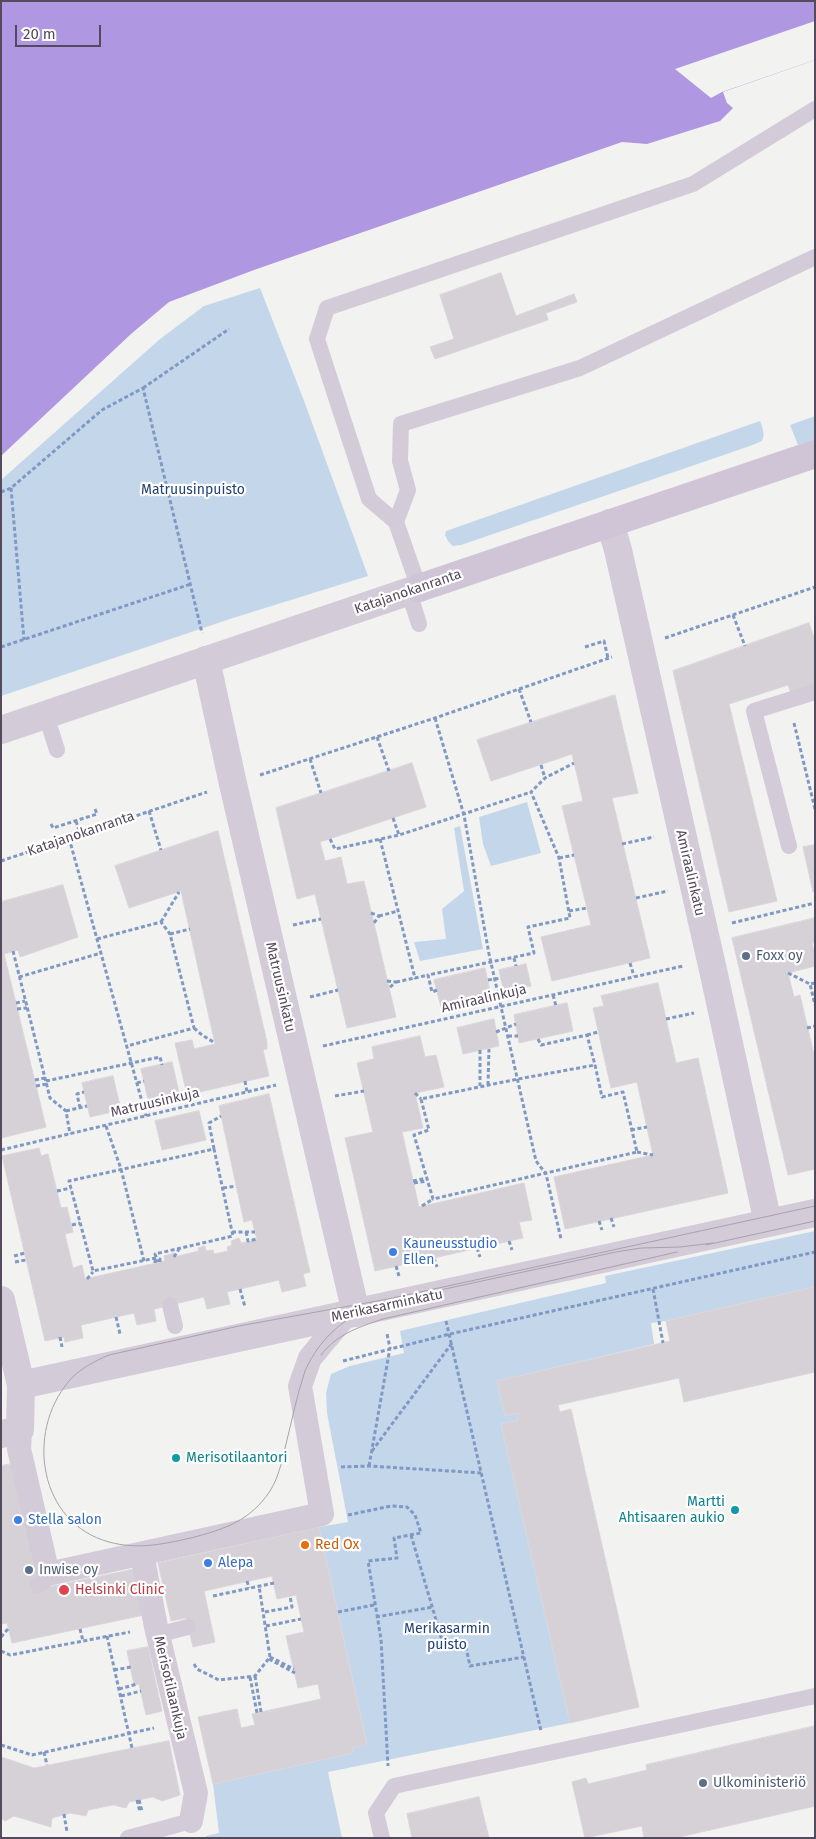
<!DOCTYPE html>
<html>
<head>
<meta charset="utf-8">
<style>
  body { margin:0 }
  #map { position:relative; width:816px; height:1839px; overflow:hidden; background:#f2f2f0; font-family:"Fira Sans",sans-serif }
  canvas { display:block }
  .frame { position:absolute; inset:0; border:2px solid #544a5b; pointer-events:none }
  .scale { position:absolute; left:15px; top:25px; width:86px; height:22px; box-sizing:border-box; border:2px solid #544a5b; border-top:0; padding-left:6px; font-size:15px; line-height:18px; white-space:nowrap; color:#544a5b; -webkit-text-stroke:4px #fff; paint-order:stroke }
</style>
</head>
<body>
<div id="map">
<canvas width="816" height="1839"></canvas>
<div class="frame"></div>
<div class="scale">20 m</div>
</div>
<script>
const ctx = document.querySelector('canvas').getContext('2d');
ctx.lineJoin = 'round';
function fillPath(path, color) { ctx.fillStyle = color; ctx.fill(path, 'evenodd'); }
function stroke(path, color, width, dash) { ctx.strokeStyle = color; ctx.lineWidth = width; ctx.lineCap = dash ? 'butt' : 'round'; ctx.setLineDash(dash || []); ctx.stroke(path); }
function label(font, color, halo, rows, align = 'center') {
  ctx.font = font + ' "Fira Sans",sans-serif'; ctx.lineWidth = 4.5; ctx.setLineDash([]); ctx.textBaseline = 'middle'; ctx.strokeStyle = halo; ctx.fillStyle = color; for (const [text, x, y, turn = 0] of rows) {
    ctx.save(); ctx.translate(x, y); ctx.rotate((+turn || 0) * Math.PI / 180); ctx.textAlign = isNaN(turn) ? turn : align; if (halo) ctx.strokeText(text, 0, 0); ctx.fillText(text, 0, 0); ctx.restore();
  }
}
fillPath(new Path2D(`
  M260,288L303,398L368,576L233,618L1,696V480L160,339L204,306Z
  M815,416V440L798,445L790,425Z
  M760,421C763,429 765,434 762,441L750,446L461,545L453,546L448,541L445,535L446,531Z
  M527,802L541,853L491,866L483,844L479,817Z
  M460,826L483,949L420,961L414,942L446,939L442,909L464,891L454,828Z
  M815,1231V1287L666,1321L651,1323L654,1344L497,1381L505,1416L517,1413L518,1420L501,1424L570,1723L328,1772L342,1838H206V1836L219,1833L213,1784L353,1753L352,1748L367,1744L319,1527L348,1522L327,1413L326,1393L331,1374L350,1366L404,1353L400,1331L606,1283L605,1276Z`), '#c4d7ea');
fillPath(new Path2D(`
  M1,1H815V60L723,92L727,103L733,108L720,121L647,144L622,142L254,270L169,302L131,334L1,456Z`), '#b097e2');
fillPath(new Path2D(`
  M815,21V60L722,92L711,98L675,69Z`), '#f2f2f0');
const building = new Path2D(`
  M501,273L516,316L574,294L577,302L546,313L548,320L435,359L430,347L454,339L440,295Z
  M809,623L815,640V685L791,693L788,685L729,704L777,901L729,912L673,671Z
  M615,695L638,793L612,798L650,958L552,981L541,937L591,925L562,806L583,801L572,754L491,781L477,740Z
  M412,763L426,807L320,842L325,861L341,857L347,884L364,881L396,1017L347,1028L315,894L297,899L276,808Z
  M218,831L267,1042V1049L263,1050L269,1076L187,1095L175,1043L192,1040L194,1049L215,1044L181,891L129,908L115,866Z
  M815,845V892H813L803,847Z
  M63,885L78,937L20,957L18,950L4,954L46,1127L1,1138V902Z
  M815,918V943H812L815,955V966L788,973L794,997L800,995L815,1059V1169L788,1175L732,938Z
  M526,964L531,986L504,992L499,970Z
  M485,968L491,995L441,1007L434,980Z
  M658,983L676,1063L698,1058L728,1193L565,1229L554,1177L653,1155L637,1082L611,1088L593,1008L604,1006L601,996Z
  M567,1003L573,1031L519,1043L514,1015Z
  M494,1019L499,1046L463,1054L457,1028Z
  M420,1036L425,1057L436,1055L444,1087L415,1093L423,1128L402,1132L419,1207L524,1183L532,1220L519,1222L523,1238L375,1271L345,1138L373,1132L357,1063L374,1059L372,1047Z
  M172,1062L180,1096L149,1104L141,1069Z
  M113,1076L121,1110L90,1117L82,1083Z
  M269,1094L310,1272L303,1274L306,1286L282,1292L279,1280L227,1292L230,1304L207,1309L204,1297L154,1309L156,1321L137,1325L134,1313L81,1325L83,1338L65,1342L64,1337L45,1341L2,1156L39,1148L41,1156L48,1154L61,1208L67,1207L73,1232L65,1234L73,1268L82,1265L85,1279L165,1261L164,1256L174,1253V1257L199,1251L198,1248L205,1246L206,1251L213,1250L214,1254L228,1251L227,1247L232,1245L231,1241L239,1238L241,1243L257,1240L252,1220L244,1222L219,1106Z
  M199,1111L206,1140L162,1150L155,1121Z
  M815,1287V1372L684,1402L679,1378L558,1405L560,1412L571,1409L639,1707L570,1723L501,1424L518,1420L517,1413L505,1416L497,1381L670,1341L666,1321Z
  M11,1464L39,1589L134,1569L144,1615L12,1643L7,1623L1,1624V1466Z
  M319,1527L367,1745L352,1748L353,1753L213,1784L198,1717L237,1709L241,1728L255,1725L252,1714L321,1699L318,1684L298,1688L286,1636L304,1632L296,1595L277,1599L272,1576L204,1591L215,1642L193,1647L186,1618L171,1621L158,1563Z
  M148,1647L162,1711L146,1715L139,1684L134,1685L127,1651Z
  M815,1726V1806L675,1838H644L642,1826L585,1838L572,1782L586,1778L588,1784L647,1770L646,1765Z
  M169,1741L180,1795L162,1801L153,1797L129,1802L126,1808L113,1805L88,1810L86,1816L70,1813L52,1818L51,1827L14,1816L5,1821L1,1818V1757L34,1768Z
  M479,1797L489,1838H412L407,1814Z`);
fillPath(building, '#d6d0d7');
stroke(building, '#dad5db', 1);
stroke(new Path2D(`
  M143,388L229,329
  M11,488L24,640
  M1,492L11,488L102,410L143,388L202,633
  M733,615L745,646
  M665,638L815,587
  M1,647L191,584
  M585,647L604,641L608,658
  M519,689L531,722
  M435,718L464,815L489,954L536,1161L546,1174L561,1239
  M794,723L815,809
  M377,737L389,771
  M310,759L321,793
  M541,765L545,778
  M260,775L435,718L612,657
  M149,811L161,850
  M393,818L399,835
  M76,821L80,834
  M51,824L53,828L97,814L95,809
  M69,838L146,1116
  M330,839L335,849L399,835L531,792
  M380,839L415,978L428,975
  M622,844L654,837
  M559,858L574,855
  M1,861L207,792
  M636,898L668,891
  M569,911L587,908
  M371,913L379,916L374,923
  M379,916L398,911
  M161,922L179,892
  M732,923L815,903
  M293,925L321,919
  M170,934L190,929
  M97,939L161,922L170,934L194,1028L127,1046
  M13,951L50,1098L66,1111L70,1134
  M514,958L516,966
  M630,963L634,976
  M788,973L810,984
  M19,977L101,953
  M488,980L501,978
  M387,981L396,982L389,988
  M396,982L415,978
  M815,983L810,984L815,1005
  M437,990L432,992L428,975L534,953L528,927L570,918L559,858L531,792L545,778L574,763
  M553,995L556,1006
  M310,997L338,990
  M16,1003L25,1001
  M17,1009L27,1008
  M666,1019L694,1013
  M194,1028L202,1035L215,1043
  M807,1028L815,1026
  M496,1032L516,1024
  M587,1035L598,1032
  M508,1036H518
  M538,1039L541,1045L587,1035L595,1065
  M323,1046L683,966
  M480,1050V1086
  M595,1065L602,1097L623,1092L637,1152L433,1199L414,1135L429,1130L421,1099L518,1079Z
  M35,1080L45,1078
  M46,1081L160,1057L162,1065
  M245,1081L247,1092
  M137,1083L144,1081
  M488,1085L489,1049
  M36,1086L47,1084
  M415,1093L421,1099
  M335,1096L364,1091
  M80,1108L77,1094L84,1092
  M66,1111L87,1106
  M106,1126L121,1169L144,1261
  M631,1130L647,1127
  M214,1149L209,1123L221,1116
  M1,1150L276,1085
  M637,1152L653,1155
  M413,1181L427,1178
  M414,1183L427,1181
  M223,1188L236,1186
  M57,1191L71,1188
  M422,1206L433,1199
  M611,1218L614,1227
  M599,1221L602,1230
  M72,1225L80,1223
  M232,1232H255
  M246,1232L248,1241L257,1239
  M509,1241L512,1250
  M477,1248L480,1257
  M14,1256L25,1253
  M174,1257L179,1249
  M156,1258L93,1271L69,1181L214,1149L233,1236L155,1254L158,1262
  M434,1258L437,1267
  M15,1262L26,1260
  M155,1263V1261L160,1259V1262
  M396,1266L399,1276
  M87,1279L93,1272
  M240,1289L245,1307
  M653,1289L663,1343
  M116,1317L120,1334
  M446,1321L541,1731
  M60,1337L62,1347
  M343,1361L450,1334L815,1252
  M372,1451L452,1343
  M369,1466L390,1348L387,1334
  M341,1467L369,1466L482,1473
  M348,1515L391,1506L407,1507L415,1515L421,1533L394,1538L397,1558L368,1561L381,1639L388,1766
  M411,1535L444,1647L465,1642L470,1666L524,1657
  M247,1581L249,1588
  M213,1596L274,1583
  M265,1612L292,1607L290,1596
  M338,1612L374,1605
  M376,1617L433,1607
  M266,1626L301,1619
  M80,1629L83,1641
  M107,1636L132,1748
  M1,1637L8,1629
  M1,1651L10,1655L130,1632
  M270,1657L294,1669
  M269,1659L295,1673
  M194,1664L197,1669L219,1680L255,1676L270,1657L259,1586
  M114,1670L131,1667
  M255,1676L261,1712
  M250,1677L257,1713
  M119,1689L137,1684
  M121,1696L141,1691
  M1,1745L32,1755L154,1728
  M44,1752L47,1765
  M137,1800L140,1812
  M139,1800L142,1811
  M64,1814L67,1832`), '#8099c4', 3, [4, 2.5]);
stroke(new Path2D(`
  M396,522L408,490L400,461L401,424L580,368L815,257
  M419,588L396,522L369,499L317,339L327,308L693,184L815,109
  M409,592L419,624
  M46,715L57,750
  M789,846L754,711L815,692
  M170,1305L175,1326
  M38,1585L44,1582L48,1574
  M157,1635L188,1627
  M128,1838L191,1821
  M382,1838L376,1813L394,1786L815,1696`), '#d3cbd8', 16);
stroke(new Path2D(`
  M20,1430L19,1449L48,1574L322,1514L300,1386L310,1358L346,1315
  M142,1554L156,1627L196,1793L191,1821`), '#d3cbd8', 24);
stroke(new Path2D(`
  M610,523L618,550L715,979L768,1223
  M206,660L233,784L356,1313
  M1,1300L21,1385L20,1430L1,1434
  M21,1385L815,1213`), '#d3cbd8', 28);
stroke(new Path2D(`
  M1,730L419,588`), '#d3cbd8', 28);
stroke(new Path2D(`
  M419,588L815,454`), '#d0c5d6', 28);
stroke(new Path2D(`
  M713,1243L680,1247L641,1248L616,1252L380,1303C346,1316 320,1337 305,1371C297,1395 292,1420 286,1444C282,1460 279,1477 270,1491C250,1521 225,1529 191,1538C163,1544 138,1550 109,1542C39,1523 25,1433 69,1381C79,1369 95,1361 109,1355L239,1326L388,1299L815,1206
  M706,1245L815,1221
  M321,1355C337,1334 359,1327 383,1319L677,1252`), '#a8a2aa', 1);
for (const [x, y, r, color] of [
  [746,956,5,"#5c6f8a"],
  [393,1252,5,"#3f7fe0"],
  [176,1458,5,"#0f9aa8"],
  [735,1510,5,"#0f9aa8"],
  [18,1520,5,"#3f7fe0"],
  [305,1545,5,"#e8710a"],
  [208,1563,5,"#3f7fe0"],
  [29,1570,5,"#5c6f8a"],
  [64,1590,6,"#e0444e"],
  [703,1783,5,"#5c6f8a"]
]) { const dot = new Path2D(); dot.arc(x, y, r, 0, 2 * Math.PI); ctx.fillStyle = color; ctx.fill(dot); stroke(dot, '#fff', 2); }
label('14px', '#234175', '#fff', [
  ["Matruusinpuisto",193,490],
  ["Merikasarmin",447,1629],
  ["puisto",447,1645]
]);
label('14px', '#544a5b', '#fff', [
  ["Katajanokanranta",408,592,-19],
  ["Katajanokanranta",81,834,-19],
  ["Amiraalinkatu",690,873,77],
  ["Matruusinkatu",280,987,77],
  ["Amiraalinkuja",484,999,-13],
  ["Matruusinkuja",155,1103,-13],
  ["Merikasarminkatu",387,1306,-12],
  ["Merisotilaankuja",170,1688,77]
]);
label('14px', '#4e5e75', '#fff', [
  ["Foxx oy",756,956],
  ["Inwise oy",39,1570],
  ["Ulkoministeriö",713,1783]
], 'left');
label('14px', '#366cbe', '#fff', [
  ["Kauneusstudio",403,1244],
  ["Ellen",403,1260],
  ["Stella salon",28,1520],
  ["Alepa",218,1563]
], 'left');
label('14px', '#0d838f', '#fff', [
  ["Merisotilaantori",186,1458],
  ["Martti",725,1502,"right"],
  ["Ahtisaaren aukio",725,1518,"right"]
], 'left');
label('14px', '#c56008', '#fff', [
  ["Red Ox",315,1545]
], 'left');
label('14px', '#be3a42', '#fff', [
  ["Helsinki Clinic",75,1590]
], 'left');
</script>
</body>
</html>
